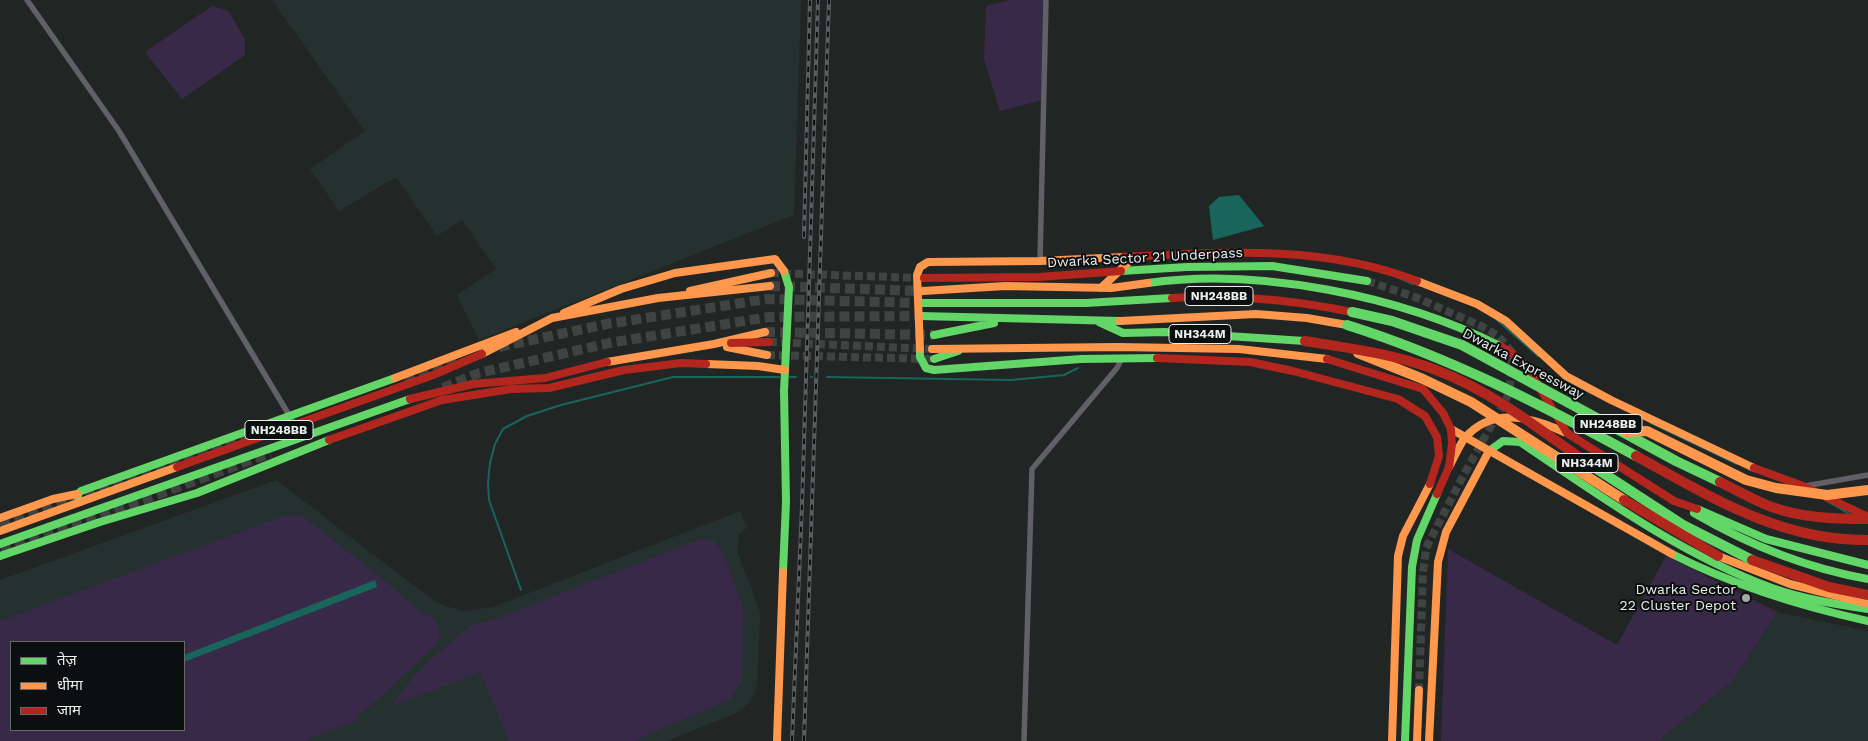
<!DOCTYPE html>
<html>
<head>
<meta charset="utf-8">
<style>
  body { margin:0 }
  #map { position:relative; width:1868px; height:741px; overflow:hidden; background:#212625; font-family:"Work Sans","Noto Sans Devanagari",sans-serif }
  canvas { display:block }
  .legend { position:absolute; left:10px; top:641px; width:175px; height:90px; box-sizing:border-box; background:#0c0f0f; border:1px solid #656968; margin:0; padding:6px 9px; list-style:none; font-size:15px; color:#eaefee }
  .legend li { display:flex; align-items:center; gap:10px; height:25px }
  .legend b { width:25px; border:1px solid #656968 }
</style>
</head>
<body>
<div id="map">
<canvas width="1868" height="741"></canvas>
<ul class="legend">
<li><b style="height:6px;background:#63d668"></b>तेज़</li>
<li><b style="height:6px;background:#ff974d"></b>धीमा</li>
<li><b style="height:6px;background:#b3261e"></b>जाम</li>
</ul>
</div>
<script>
const ctx = document.querySelector('canvas').getContext('2d');
ctx.lineJoin = 'round';
function fillPath(path, color) { ctx.fillStyle = color; ctx.fill(path, 'evenodd'); }
function stroke(path, color, width, dash) { ctx.strokeStyle = color; ctx.lineWidth = width; ctx.lineCap = dash ? 'butt' : 'round'; ctx.setLineDash(dash || []); ctx.stroke(path); }
function label(font, color, halo, rows, align = 'center') {
  ctx.font = font + ' "Work Sans",sans-serif'; ctx.lineWidth = 4; ctx.setLineDash([]); ctx.textBaseline = 'middle'; ctx.strokeStyle = halo; ctx.fillStyle = color; for (const [text, x, y, turn = 0] of rows) {
    ctx.save(); ctx.translate(x, y); ctx.rotate((+turn || 0) * Math.PI / 180); ctx.textAlign = isNaN(turn) ? turn : align; if (halo) ctx.strokeText(text, 0, 0); ctx.fillText(text, 0, 0); ctx.restore();
  }
}
fillPath(new Path2D(`
  M272,0H801L794,215L479,340L457,295L496,269L462,220L437,236L396,177L339,211L310,169L365,131Z
  M276,480L429,597L442,605L463,611L493,607L740,511L747,528L739,534L737,551L760,612V620L757,685L755,694L749,703L739,712L667,741H0V580ZM11,642H184V730H11Z
  M1777,612L1868,631V741H1658L1734,680Z`), '#24312f');
fillPath(new Path2D(`
  M1010,0H1045L1042,100L1000,111L984,59L986,6Z
  M212,6L229,11L245,40V55L182,99L145,52Z
  M286,515L302,516L379,576L417,609L434,619L440,633L438,643L367,709L356,716L358,720L304,741H0V621ZM11,642H184V730H11Z
  M697,540L714,541L724,554L743,609L742,682L730,699L634,741H509L480,672L395,705C394,692 459,632 473,625C480,622 489,621 496,619Z
  M1448,549L1617,645L1666,556L1777,612L1734,680L1658,741H1441Z`), '#382948');
fillPath(new Path2D(`
  M1239,195L1264,226L1213,240L1209,206L1219,197Z
  M375,580L377,587L184,662V655Z`), '#18655b');
stroke(new Path2D(`
  M1399,278L1413,284
  M1497,320L1538,356
  M790,377H796
  M811,377H812
  M827,377L1011,380L1064,375L1078,368
  M1567,380L1591,393
  M1651,423L1737,464
  M1825,500L1851,515
  M521,590L489,500L488,482L490,463L495,444L503,429L527,416L561,405L673,377H779`), '#18655b', 2);
stroke(new Path2D(`
  M771,273L922,278
  M1367,281L1415,297L1481,326L1498,336L1506,345L1511,351L1512,361L1509,394L1463,476L1426,548L1423,572L1419,690
  M769,342L932,349
  M767,355L934,359`), '#3f4443', 8, [8, 4]);
stroke(new Path2D(`
  M770,286L923,291
  M765,332L934,335
  M499,347L607,324L767,299L921,303
  M405,380L461,358
  M443,388L479,373L609,343L769,317L921,316
  M0,524L257,433
  M2,552L270,453`), '#3f4443', 10, [10, 5]);
stroke(new Path2D(`
  M27,0L119,131L295,425
  M1040,261L1046,0
  M1805,486L1868,475
  M1024,741L1032,469L1117,368L1122,358`), '#626066', 5.5);
stroke(new Path2D(`
  M1121,271L1187,267L1272,266L1367,281
  M1148,283C1259,267 1400,296 1500,346
  M921,303H1086L1172,298
  M921,316L1120,321
  M1099,322L1123,333L1165,332L1305,341
  M934,335L994,323
  M920,349V357L926,368L934,370L1081,359L1157,358
  M934,359L958,351
  M1489,451L1503,441L1520,442C1600,496 1680,554 1772,588C1803,599 1835,604 1868,609
  M80,502L77,495L81,491L395,378
  M1697,509L1766,539L1868,565
  M1694,513C1749,545 1805,568 1868,579
  M0,544L410,399
  M1672,554C1735,586 1799,606 1868,621
  M0,556L100,522L197,493L329,440
  M783,572L786,502L784,391L789,287L784,271
  M1405,741L1412,567L1417,540L1437,494`), '#63d668', 8);
stroke(new Path2D(`
  M1417,281L1477,304L1506,321L1566,376L1611,400L1754,468
  M1101,288L1134,257
  M690,291L771,273
  M923,291L1005,286L1111,288L1148,283
  M564,313L621,289L675,273L775,259L784,271
  M1120,321L1256,314L1307,318L1347,325
  M727,347L767,355
  M920,349L917,275L920,267L928,262L1040,261L1124,257
  M932,349L1118,347L1239,349L1327,359
  M482,354L552,318L658,298L770,286
  M607,362L714,344L765,332
  M706,364L758,366L785,370
  M395,378L516,332
  M1451,429L1672,554
  M1449,467C1454,458 1458,448 1464,439C1491,406 1531,417 1564,432
  M0,518L53,499L77,494
  M0,531L177,467
  M1718,556L1790,584L1865,603
  M777,741L783,572
  M1392,741L1398,556L1403,536L1430,484
  M1417,741L1419,690
  M1429,741L1438,562L1446,532L1489,451`), '#ff974d', 8);
stroke(new Path2D(`
  M1124,257C1223,252 1322,244 1417,281
  M924,278L1039,277L1121,271
  M1172,298C1232,294 1292,300 1352,312
  M731,343L769,342
  M1500,346L1513,354L1527,367L1567,433L1674,501L1697,509
  M1157,358L1250,362L1293,371L1398,399L1425,416L1437,437L1439,456L1430,484
  M1327,359L1423,389L1443,413L1451,429L1452,444L1449,467L1437,494
  M410,399L473,384L545,378L607,362
  M329,440L442,400L511,389L549,388L624,370L681,363L706,364
  M177,467L433,375L482,354
  M1754,468L1803,486L1868,517`), '#b3261e', 8);
const rail = new Path2D(`
  M804,237L810,0
  M792,741L802,505L818,0
  M804,741L829,0`);
stroke(rail, '#5c5d60', 4);
stroke(rail, '#0c0f0f', 2, [5.5]);
stroke(new Path2D(`
  M1352,312L1392,321L1462,345L1676,461L1720,482
  M1347,325C1449,357 1542,405 1636,456
  M1583,460L1683,525L1752,560`), '#63d668', 10);
stroke(new Path2D(`
  M1358,353L1423,379L1471,402L1624,500
  M1625,432L1647,431L1746,480L1776,488L1827,495L1868,490`), '#ff974d', 10);
stroke(new Path2D(`
  M1305,341C1349,348 1394,354 1436,370C1489,390 1537,427 1583,460
  M1636,456C1711,497 1780,541 1868,540
  M1720,482C1736,490 1752,499 1769,506C1801,518 1834,519 1868,519
  M1624,500L1718,556
  M1752,560L1829,587L1868,595`), '#b3261e', 10);
for (const [x, y, r, color] of [
  [1746,598,5,"#a4a9a8"]
]) { const dot = new Path2D(); dot.arc(x, y, r, 0, 2 * Math.PI); ctx.fillStyle = color; ctx.fill(dot); stroke(dot, '#0c0f0f', 2); }
for (const [x, y, w] of [
  [1219,296,68],
  [1200,334,62],
  [1608,424,68],
  [279,430,68],
  [1587,463,62]
]) { const box = new Path2D(); box.roundRect(x - w / 2, y - 9.5, w, 19, 4); ctx.fillStyle = '#0c0f0f'; ctx.fill(box); stroke(box, '#eaefee', 1); }
label('bold 12px', '#eaefee', null, [
  ["NH248BB",1219,296],
  ["NH344M",1200,334],
  ["NH248BB",1608,424],
  ["NH248BB",279,430],
  ["NH344M",1587,463]
]);
label('14px', '#eaefee', '#0c0f0f', [
  ["Dwarka Sector 21 Underpass",1145,258,-3],
  ["Dwarka Expressway",1523,364,28]
]);
label('14px', '#eaefee', '#0c0f0f', [
  ["Dwarka Sector",1736,590],
  ["22 Cluster Depot",1736,606]
], 'right');
</script>
</body>
</html>
